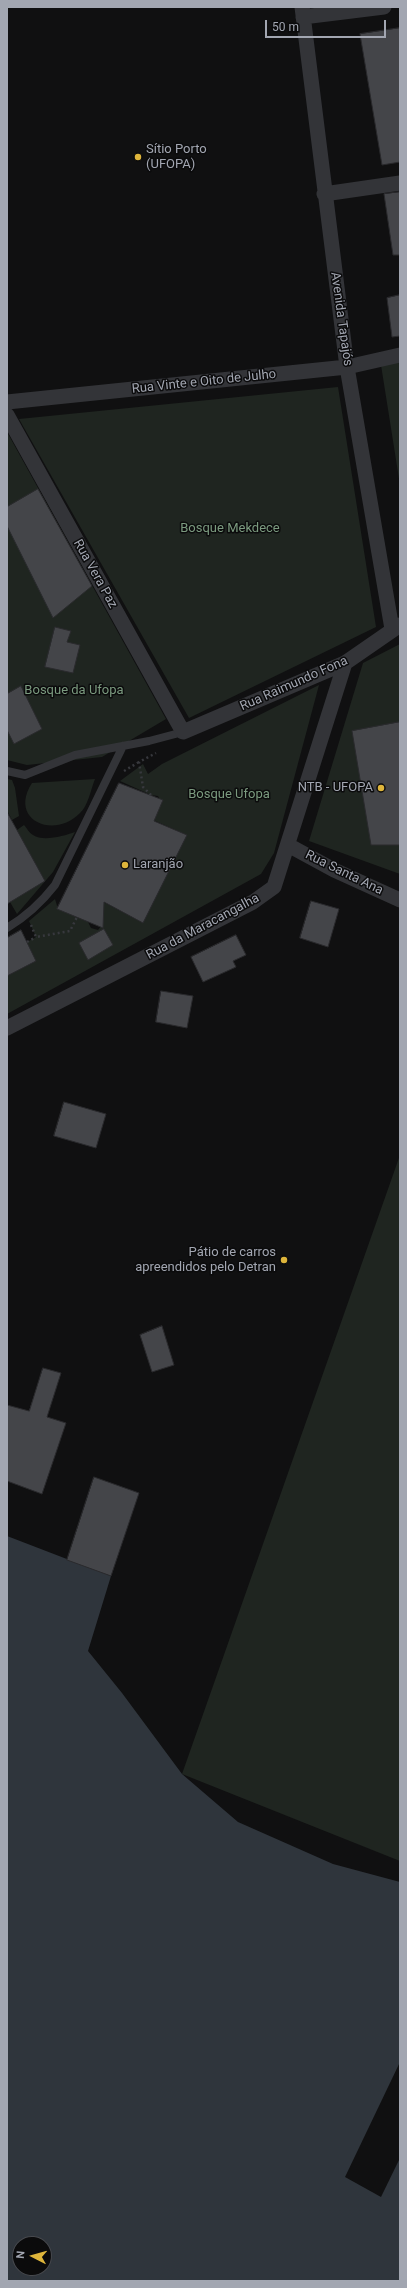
<!DOCTYPE html>
<html>
<head>
<meta charset="utf-8">
<style>
  body { margin:0 }
  #map { position:relative; width:407px; height:2288px; overflow:hidden; background:#101011; font-family:Roboto,sans-serif }
  canvas { display:block }
  .frame { position:absolute; inset:0; border:8px solid #a2a6b1; pointer-events:none }
  .north { position:absolute; left:12px; top:2236px; width:40px; height:40px; box-sizing:border-box; background:#0b0b0c; border:1px solid #47494e; border-radius:50%; rotate:276deg; font-size:11px; font-weight:700; line-height:16px; text-align:center; color:#a2a6b1 }
  .north::after { content:''; display:block; margin:auto; width:14px; height:18px; background:#deb53b; clip-path:polygon(50% 0,100% 100%,50% 72%,0 100%) }
  .scale { position:absolute; left:265px; top:20px; width:121px; height:18px; box-sizing:border-box; border:2px solid #a2a6b1; border-top:0; padding-left:5px; font-size:12px; line-height:14px; white-space:nowrap; color:#a2a6b1; -webkit-text-stroke:3px #0b0b0c; paint-order:stroke }
</style>
</head>
<body>
<div id="map">
<canvas width="407" height="2288"></canvas>
<div class="frame"></div>
<div class="north">N</div>
<div class="scale">50 m</div>
</div>
<script>
const ctx = document.querySelector('canvas').getContext('2d');
ctx.lineJoin = 'round';
function fillPath(path, color) { ctx.fillStyle = color; ctx.fill(path, 'evenodd'); }
function stroke(path, color, width, dash) { ctx.strokeStyle = color; ctx.lineWidth = width; ctx.lineCap = dash ? 'butt' : 'round'; ctx.setLineDash(dash || []); ctx.stroke(path); }
function label(font, color, halo, rows, align = 'center') {
  ctx.font = font + ' Roboto,sans-serif'; ctx.lineWidth = 3; ctx.setLineDash([]); ctx.textBaseline = 'middle'; ctx.strokeStyle = halo; ctx.fillStyle = color; for (const [text, x, y, turn = 0] of rows) {
    ctx.save(); ctx.translate(x, y); ctx.rotate((+turn || 0) * Math.PI / 180); ctx.textAlign = isNaN(turn) ? turn : align; if (halo) ctx.strokeText(text, 0, 0); ctx.fillText(text, 0, 0); ctx.restore();
  }
}
fillPath(new Path2D(`
  M400,362V485L381,365Z
  M338,387L376,627L189,718L19,419Z
  M7,432L166,719L102,757L27,765L7,760Z
  M400,644V874L309,841L363,663Z
  M319,685L274,853L261,874L7,1014V976L36,961L27,942L36,937L29,921L55,899L58,909L88,922L91,928L98,930L103,924V917L92,896L143,923L187,835L151,819L162,803L158,796L151,795L120,781L143,764L148,774L162,764Z
  M7,779L12,780L15,788L19,816L12,820L7,810Z
  M95,779C91,789 88,806 80,813C54,840 8,820 32,783Z
  M24,825C27,828 29,833 33,835C43,842 64,836 75,832L53,872L17,914L10,902L45,881L17,830Z
  M400,1155V1861L182,1774Z`), '#1f2520');
fillPath(new Path2D(`
  M7,1536L111,1576L88,1651L122,1693L182,1774L238,1822L333,1864L400,1882V2281H7ZM20,2244H44V2268H20Z`), '#2f353c');
fillPath(new Path2D(`
  M400,2062V2158L381,2197L345,2177Z`), '#101011');
const building = new Path2D(`
  M400,28V162L382,165L360,34Z
  M400,192V255H393L384,194Z
  M400,295V336L392,337L387,298Z
  M38,489L92,586L53,618L7,526V507Z
  M55,627L71,631L67,642L80,645L73,673L45,667Z
  M21,686L42,729L14,744L7,730V694Z
  M400,722V845H371L352,731Z
  M119,783L163,800L154,821L187,835L143,923L104,902L103,928L57,909Z
  M7,812L45,881L7,904Z
  M311,901L339,909L328,947L300,938Z
  M104,929L113,945L88,960L79,943Z
  M21,930L36,961L7,976V938Z
  M236,935L246,955L233,961L236,967L203,982L191,957Z
  M161,991L193,996L187,1028L156,1022Z
  M64,1102L106,1114L96,1148L54,1136Z
  M162,1326L174,1365L152,1372L140,1335Z
  M43,1368L61,1373L47,1417L66,1423L42,1494L7,1481V1405L29,1411Z
  M94,1477L139,1493L111,1576L67,1560Z`);
fillPath(building, '#444549');
stroke(building, '#2a2a2d', 1);
stroke(new Path2D(`
  M124,771L139,762
  M151,795L143,787L139,762L156,753
  M31,925L36,937L70,931L77,917
  M27,942L36,937`), '#37383d', 2.5, [2, 3]);
stroke(new Path2D(`
  M7,771L25,775L75,755L149,741L183,732
  M7,928C27,916 41,903 55,885L123,746`), '#333438', 8);
stroke(new Path2D(`
  M302,7L347,367L392,629
  M303,17L384,7
  M324,194L400,183
  M7,402L347,367L400,355
  M7,415L183,732L345,663L400,625
  M288,845L334,870L400,900
  M7,1028L253,902L274,887L345,663`), '#333438', 15);
for (const [x, y, r, color] of [
  [138,157,4,"#deb53b"],
  [381,788,4,"#deb53b"],
  [125,865,4,"#deb53b"],
  [284,1260,4,"#deb53b"]
]) { const dot = new Path2D(); dot.arc(x, y, r, 0, 2 * Math.PI); ctx.fillStyle = color; ctx.fill(dot); stroke(dot, '#0b0b0c', 1.5); }
label('13px', '#a2a6b1', '#0b0b0c', [
  ["Sítio Porto",146,150],
  ["(UFOPA)",146,165],
  ["NTB - UFOPA",373,788,"right"],
  ["Laranjão",133,865],
  ["Pátio de carros",276,1253,"right"],
  ["apreendidos pelo Detran",276,1268,"right"]
], 'left');
label('13px', '#a2a6b1', '#0b0b0c', [
  ["Avenida Tapajós",341,319,82],
  ["Rua Vinte e Oito de Julho",204,382,-6],
  ["Rua Vera Paz",95,574,61],
  ["Rua Raimundo Fona",294,684,-24],
  ["Rua Santa Ana",344,873,26],
  ["Rua da Maracangalha",203,927,-28]
]);
label('13px', '#7b9a7f', '#0b0b0c', [
  ["Bosque Mekdece",230,529],
  ["Bosque da Ufopa",74,691],
  ["Bosque Ufopa",229,795]
]);
</script>
</body>
</html>
